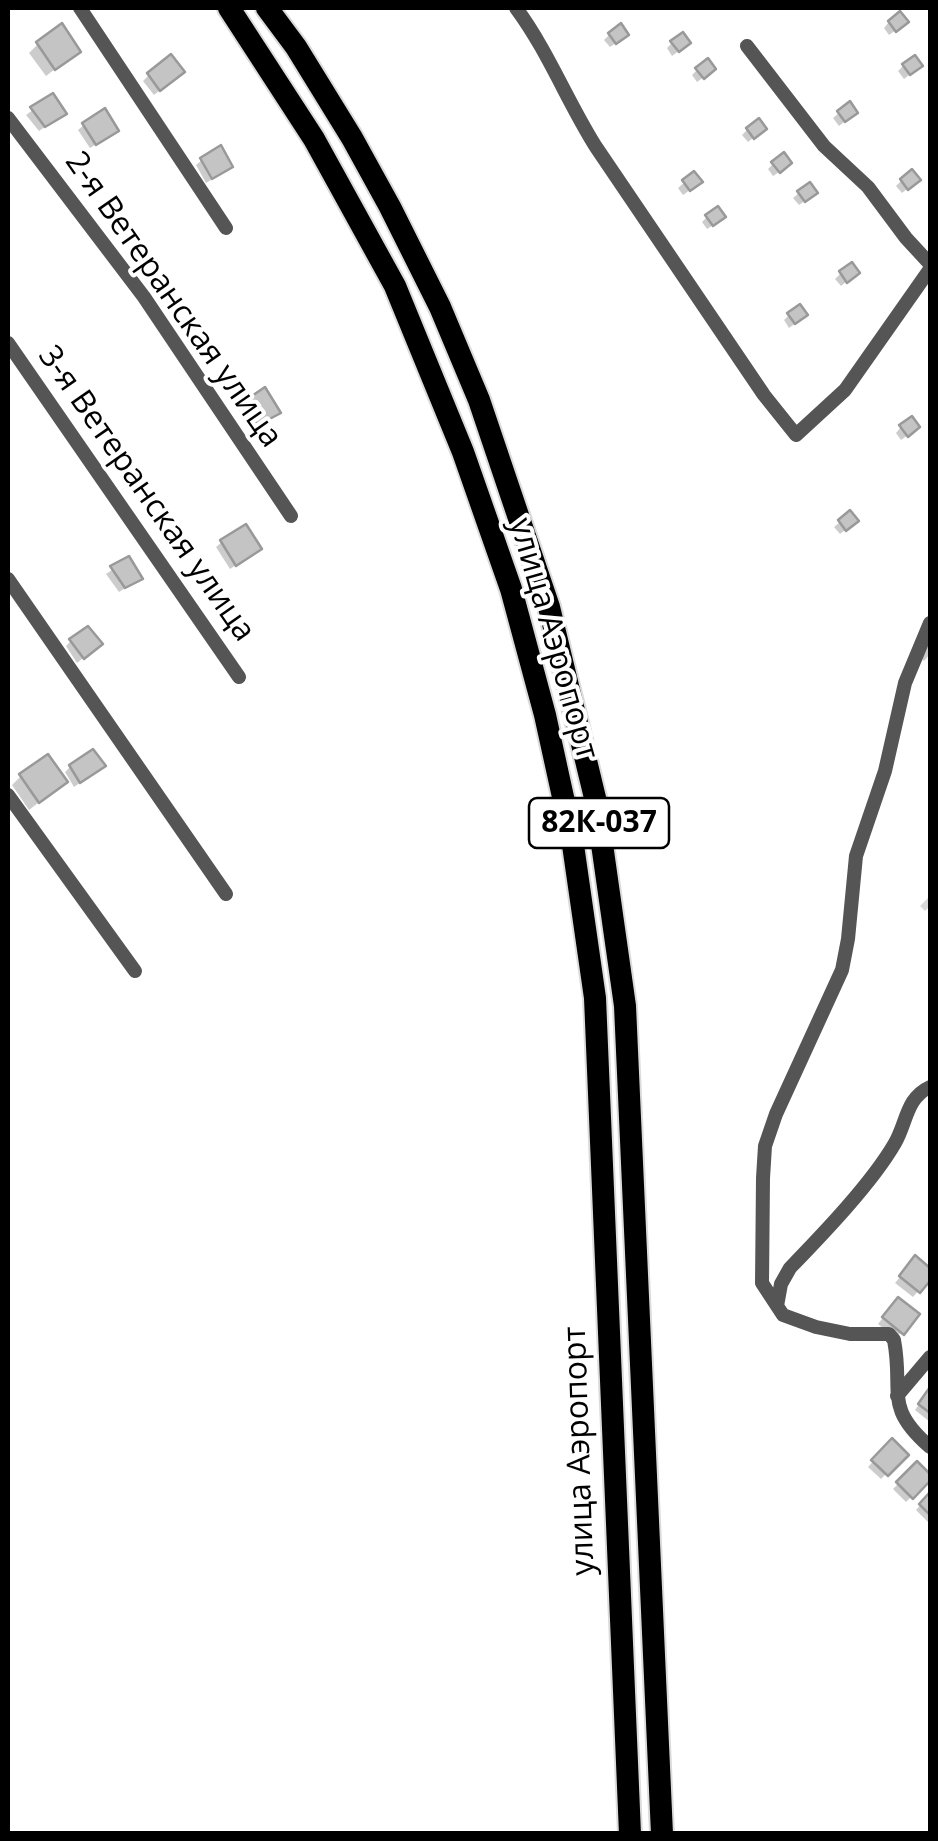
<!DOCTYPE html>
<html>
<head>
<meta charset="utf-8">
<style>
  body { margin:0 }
  #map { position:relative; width:938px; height:1841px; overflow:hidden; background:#fff; font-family:"Open Sans",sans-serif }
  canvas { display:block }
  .frame { position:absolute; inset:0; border:10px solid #000; pointer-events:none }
</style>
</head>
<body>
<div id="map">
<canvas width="938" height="1841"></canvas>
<div class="frame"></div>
</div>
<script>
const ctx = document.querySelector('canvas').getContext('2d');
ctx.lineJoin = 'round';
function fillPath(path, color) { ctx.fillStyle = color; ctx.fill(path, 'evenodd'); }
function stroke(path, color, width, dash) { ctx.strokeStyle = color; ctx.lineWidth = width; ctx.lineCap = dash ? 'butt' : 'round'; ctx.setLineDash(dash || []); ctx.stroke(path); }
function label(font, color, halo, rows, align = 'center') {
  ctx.font = font + ' "Open Sans",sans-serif'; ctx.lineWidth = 8; ctx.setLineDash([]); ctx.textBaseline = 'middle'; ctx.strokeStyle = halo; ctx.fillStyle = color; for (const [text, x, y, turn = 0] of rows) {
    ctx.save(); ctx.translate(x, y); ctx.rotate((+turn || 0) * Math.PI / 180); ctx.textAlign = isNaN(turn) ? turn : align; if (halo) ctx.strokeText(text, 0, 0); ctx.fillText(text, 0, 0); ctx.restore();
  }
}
fillPath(new Path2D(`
  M889,22L900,27L889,35L884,28Z
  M609,35L620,40L610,47L604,40Z
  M672,43L683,48L672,56L667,48Z
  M38,44L77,52L46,76L29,53Z
  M903,66L914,71L904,79L898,71Z
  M697,70L708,74L697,82L692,75Z
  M149,75L176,77L154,95L143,81Z
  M52,96L64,114L39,131L26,115Z
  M839,113L849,118L839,126L833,118Z
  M84,125L110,136L90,148L78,130Z
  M748,129L758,134L748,142L742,135Z
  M202,160L224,172L206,183L196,165Z
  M773,164L784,169L773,176L768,169Z
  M694,174V187L683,195L678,188Z
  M901,181L912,185L902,193L896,186Z
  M799,193L809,198L799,205L793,198Z
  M707,217L718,222L707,229L702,222Z
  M841,273L851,278L841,286L835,279Z
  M789,315L800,320L789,328L784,320Z
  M245,404L272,418L252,429L239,410Z
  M901,427L912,432L901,440L896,433Z
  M840,522L850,526L840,534L834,527Z
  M222,542L253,554L230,569L216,547Z
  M128,559L140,579L119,592L106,574Z
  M930,640V654L924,661L917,655Z
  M71,641L94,649L77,663L66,646Z
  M70,767L97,771L74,787L65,772Z
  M21,776L65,782L29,810L12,785Z
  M915,1259L930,1271V1277L913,1297L895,1283Z
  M893,1305L917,1314L896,1338L878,1324Z
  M930,1389V1422L915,1410Z
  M892,1442L905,1455L881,1479L868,1467Z
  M917,1465L930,1478L906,1502L893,1489Z
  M930,1495V1522L929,1523L916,1510Z`), '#0003');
const building = new Path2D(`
  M900,11L909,22L896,32L888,21Z
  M62,23L81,52L55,70L36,42Z
  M621,23L629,35L616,44L608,33Z
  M683,32L691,43L679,52L670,41Z
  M171,54L185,72L160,91L147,73Z
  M915,55L923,66L910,75L902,64Z
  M708,58L716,69L704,79L695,68Z
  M53,93L67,114L45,127L30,107Z
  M850,101L858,113L845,122L837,111Z
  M105,108L119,131L96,145L82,123Z
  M759,118L767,129L754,139L746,128Z
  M221,145L233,167L212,179L200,158Z
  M784,152L792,163L780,173L771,162Z
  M912,169L921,180L908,190L900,179Z
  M694,171L703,182L690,191L682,180Z
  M810,182L818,193L805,202L797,191Z
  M718,206L726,217L713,226L705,215Z
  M852,262L860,273L847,283L839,271Z
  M800,304L808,315L795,324L787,313Z
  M265,387L281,413L258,425L243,402Z
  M912,416L920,427L908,437L899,425Z
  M850,510L859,521L846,531L838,520Z
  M246,524L262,549L236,566L220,540Z
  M129,556L143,579L125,588L110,566Z
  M88,626L103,644L84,659L69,639Z
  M93,749L106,766L80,783L69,765Z
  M48,754L68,782L39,803L19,774Z
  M915,1255L930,1268V1281L920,1293L899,1276Z
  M898,1297L920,1314L904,1335L882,1317Z
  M930,1387V1413L918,1404Z
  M892,1438L909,1455L888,1476L871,1460Z
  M917,1461L930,1474V1481L913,1499L896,1482Z
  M930,1492V1515L919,1504Z`);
fillPath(building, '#c4c4c4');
stroke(building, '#999', 2.5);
stroke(new Path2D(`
  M925,901L930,906`), '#d9d9d9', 14, [14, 7]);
const primary = new Path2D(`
  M229,8L314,139L395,286L463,452L511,589L545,715L572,838L595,998L630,1834
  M267,8L296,47L352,138L390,207L440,307L479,400L549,607L596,802L625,1006L662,1834`);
stroke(primary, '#dbdbdb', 26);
stroke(new Path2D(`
  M80,8L226,228
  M516,8C548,51 567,101 596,147L764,395L796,435L845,390L930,269
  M747,46L824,146L868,187L906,238L930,264
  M8,118L144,297L291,516
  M8,343L239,677
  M8,579L226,894
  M930,623L905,683L885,771L856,856L848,939L842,970L776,1114L765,1146L763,1178L762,1283L783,1315L816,1327L850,1334H889L894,1340C904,1393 883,1406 930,1447
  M8,795L135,971
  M777,1306L781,1284L790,1268C822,1235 872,1183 895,1143C907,1122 906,1098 930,1087
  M897,1396L930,1357`), '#555', 14);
stroke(primary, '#000', 22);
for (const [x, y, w] of [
  [599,823,140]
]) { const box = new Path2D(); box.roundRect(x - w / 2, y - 25, w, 50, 8); ctx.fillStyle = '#fff'; ctx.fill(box); stroke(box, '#000', 2.5); }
label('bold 30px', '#000', null, [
  ["82К-037",599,823]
]);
label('32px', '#000', '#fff', [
  ["2-я Ветеранская улица",173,300,55],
  ["3-я Ветеранская улица",146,494,55],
  ["улица Аэропорт",553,639,74],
  ["улица Аэропорт",580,1451,-92]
]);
</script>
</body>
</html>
